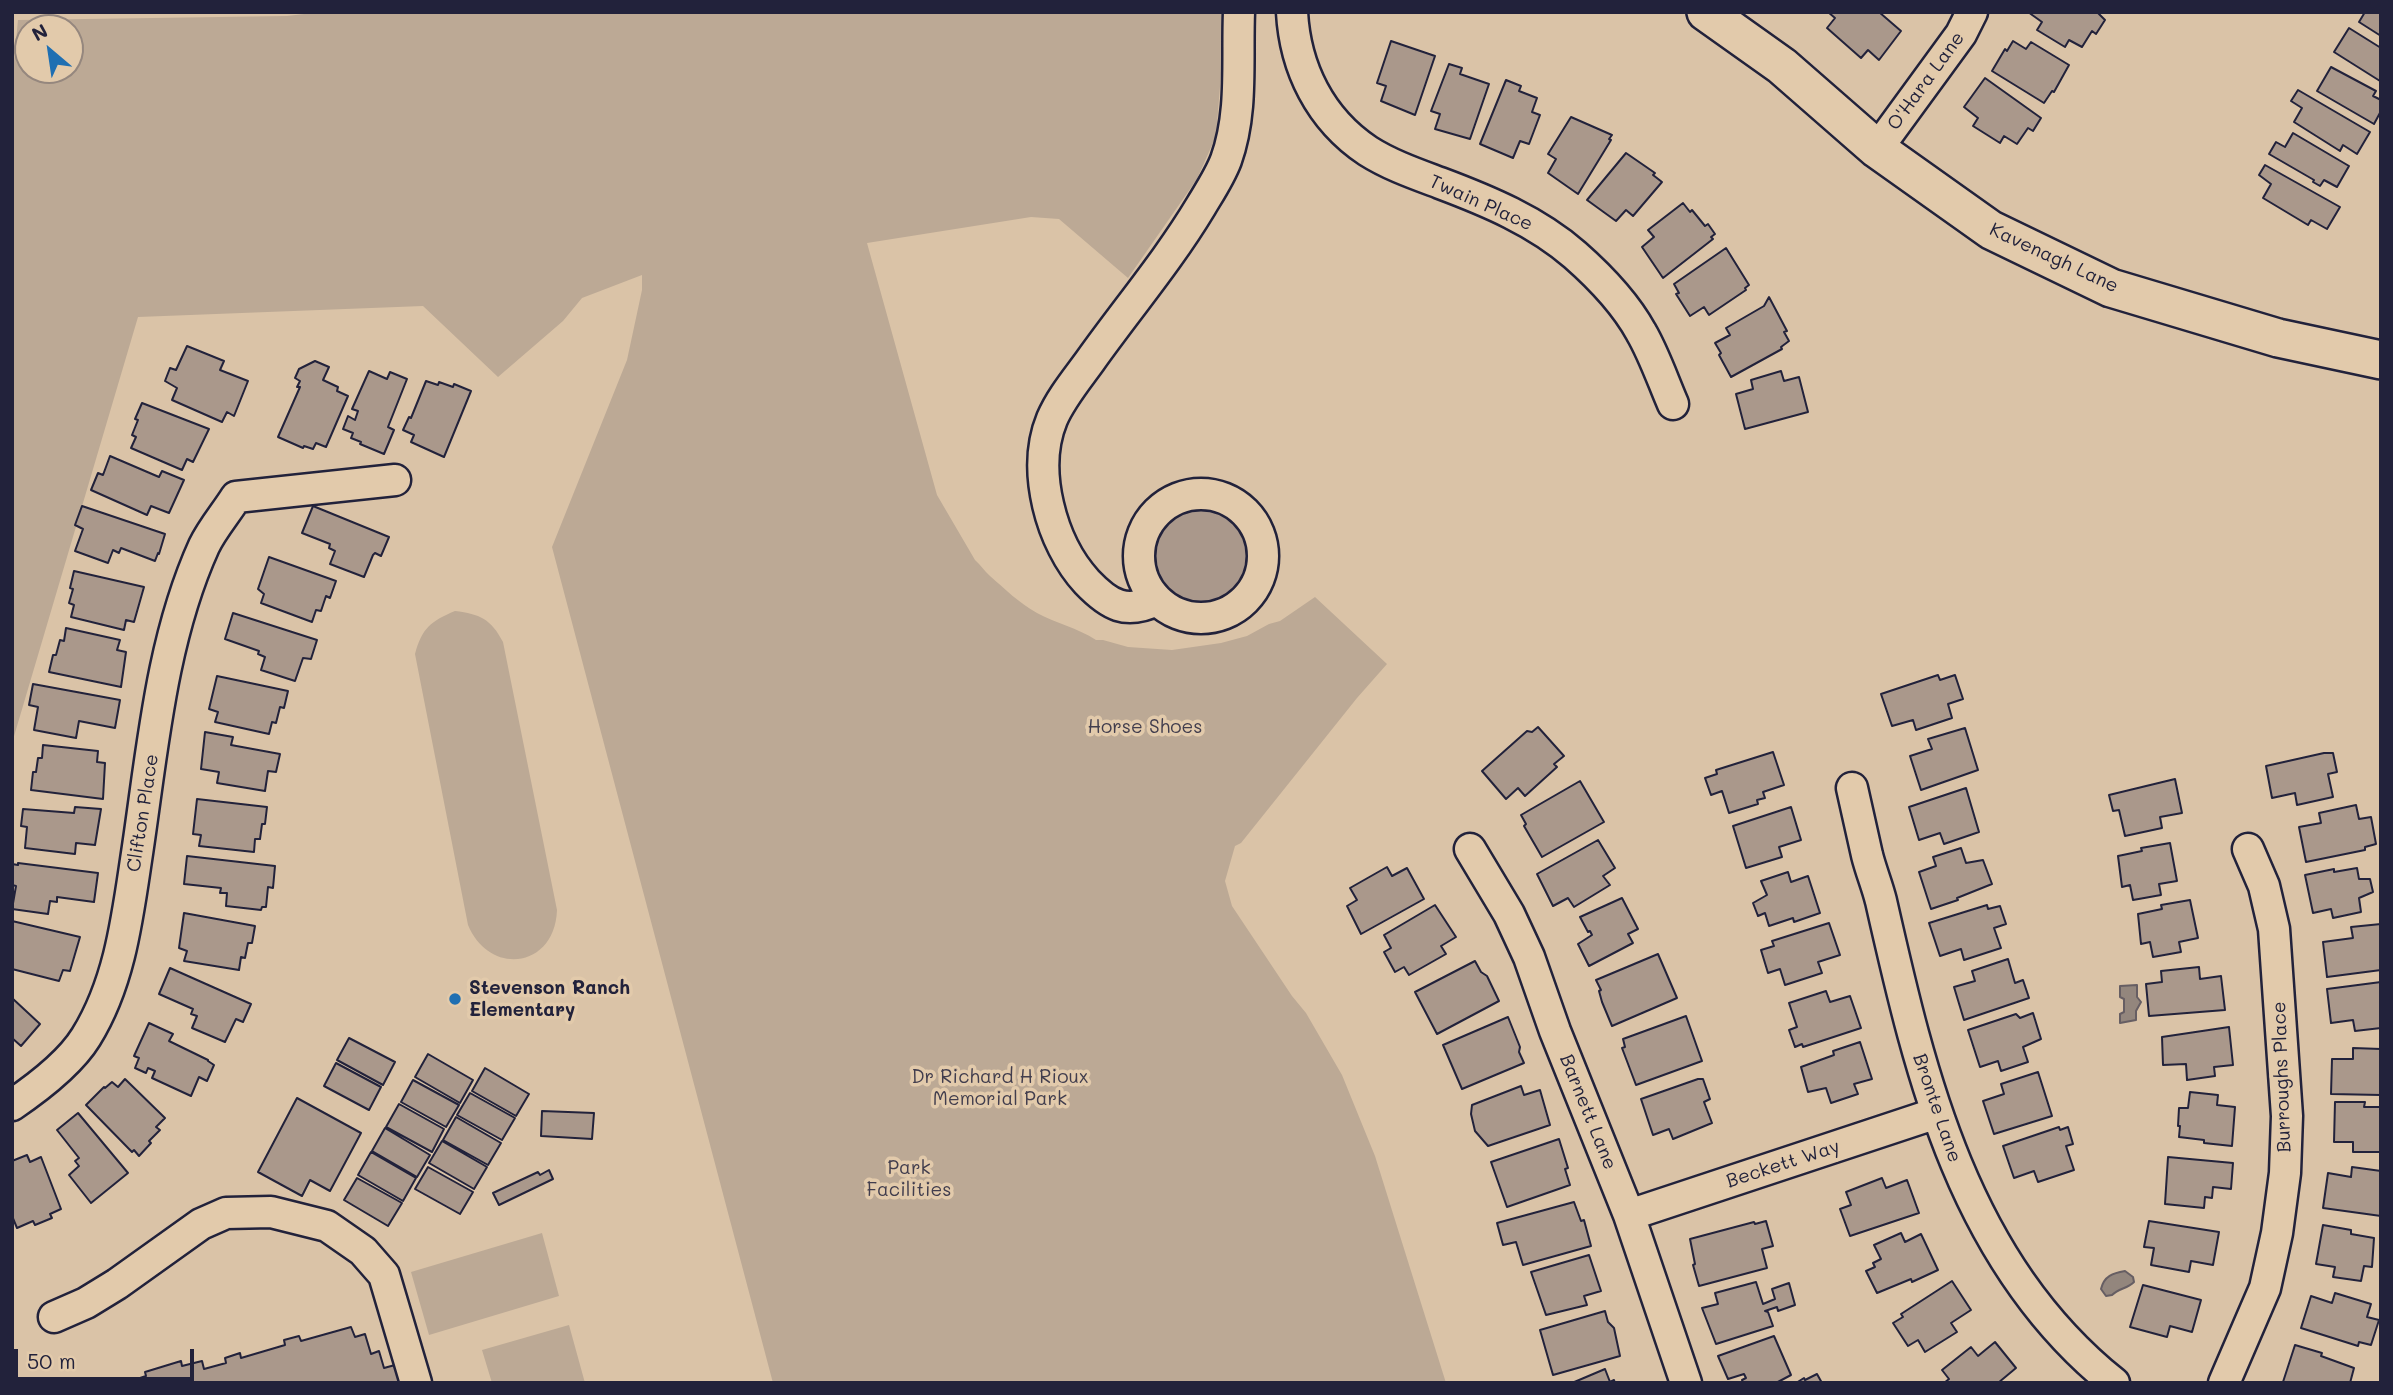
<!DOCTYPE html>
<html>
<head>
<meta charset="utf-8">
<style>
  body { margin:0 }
  #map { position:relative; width:2393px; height:1395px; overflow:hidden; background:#dac3a7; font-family:Mali,sans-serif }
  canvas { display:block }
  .frame { position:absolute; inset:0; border:14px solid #22223b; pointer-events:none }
  .north { position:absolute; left:14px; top:14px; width:70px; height:70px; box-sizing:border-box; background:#e2caab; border:2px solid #95877e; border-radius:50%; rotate:331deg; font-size:19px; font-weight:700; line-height:28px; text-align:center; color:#22223b }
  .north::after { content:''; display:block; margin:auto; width:24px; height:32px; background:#1f6fb2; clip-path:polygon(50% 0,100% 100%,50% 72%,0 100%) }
  .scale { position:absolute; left:14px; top:1349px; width:180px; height:32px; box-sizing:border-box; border:4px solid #22223b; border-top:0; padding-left:9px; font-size:21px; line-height:24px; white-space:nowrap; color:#22223b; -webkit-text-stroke:5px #e2caab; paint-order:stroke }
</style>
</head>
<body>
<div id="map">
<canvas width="2393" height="1395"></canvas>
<div class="frame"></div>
<div class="north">N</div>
<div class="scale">50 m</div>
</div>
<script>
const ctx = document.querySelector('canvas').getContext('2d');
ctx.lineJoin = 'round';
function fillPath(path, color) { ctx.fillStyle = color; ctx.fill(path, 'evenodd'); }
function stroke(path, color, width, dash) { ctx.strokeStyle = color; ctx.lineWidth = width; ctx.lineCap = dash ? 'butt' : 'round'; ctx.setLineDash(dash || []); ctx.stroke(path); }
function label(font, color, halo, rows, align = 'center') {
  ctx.font = font + ' Mali,sans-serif'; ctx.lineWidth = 7; ctx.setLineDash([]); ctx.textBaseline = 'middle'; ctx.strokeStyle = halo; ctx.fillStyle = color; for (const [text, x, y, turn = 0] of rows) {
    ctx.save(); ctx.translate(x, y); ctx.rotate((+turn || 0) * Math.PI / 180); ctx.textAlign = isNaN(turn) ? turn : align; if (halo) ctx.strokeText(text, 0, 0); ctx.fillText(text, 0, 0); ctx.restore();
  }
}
fillPath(new Path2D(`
  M321,12H1226L1216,136L1197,179L1128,278L1059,219L1031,217L867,243L937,495L975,560C981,565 984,571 990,576C1005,589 1019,603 1037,613C1055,623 1078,628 1096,640H1103L1128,647L1172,650L1221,643L1247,636L1269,624L1280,621L1315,597L1387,664L1357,698L1241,843L1235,846L1225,881L1232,906L1292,996L1306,1013L1342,1075L1375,1156L1446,1383H773L552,547L627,360L642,290V275L582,298L563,321L498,377L423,306L138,317L12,743V82L18,20L287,16ZM28,28H70V70H28Z
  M455,611C480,614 491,619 503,642L557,910C555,968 490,977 468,925L415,654C422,628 431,621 455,611Z
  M542,1233L559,1296L429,1335L411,1272Z
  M569,1325L585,1383H492L482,1350Z`), '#bca995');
const water = new Path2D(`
  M2137,985V997L2141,1002L2136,1011V1020L2120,1023V1014L2124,1012V999L2120,997V986Z
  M2125,1271L2133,1277L2134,1282C2127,1289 2119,1288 2112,1295L2106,1296L2101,1289C2104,1276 2113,1273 2125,1271Z`);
fillPath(water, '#93867d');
stroke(water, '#665e63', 2);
const building = new Path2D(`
  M1828,12H1879L1901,31L1879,60L1868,50L1861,58L1827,28L1835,18Z
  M2028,12H2097L2105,20L2096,34L2092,31L2082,47L2069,40L2065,47L2037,30L2042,22Z
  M2365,12H2381V36L2359,22Z
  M2349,28L2381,48L2380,81L2334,52Z
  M1391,41L1435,56L1415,115L1381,101L1386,86L1377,83Z
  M2013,41L2026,49L2031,42L2069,65L2054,92L2052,91L2044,103L1992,71L2005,49L2007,51Z
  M1449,64L1462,68L1460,74L1489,84L1470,139L1435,129L1440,114L1431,111Z
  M2331,67L2376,91L2373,96L2381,100V111L2374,124L2317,91Z
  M1985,78L2041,118L2033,131L2028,128L2017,144L2004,136L2000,143L1973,126L1978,118L1964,107Z
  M1506,80L1521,86L1519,91L1537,98L1532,112L1540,115L1529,144L1520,141L1513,158L1480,144Z
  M2298,90L2370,132L2357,154L2343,145L2340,151L2294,122L2302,108L2291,101Z
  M1571,117L1612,135L1609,139L1611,140L1578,194L1548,173L1556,159L1548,154Z
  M2293,133L2349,166L2337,187L2324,180L2320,186L2313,182L2314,180L2269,154L2276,142L2285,147Z
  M1626,153L1655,173L1653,175L1662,182L1633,216L1626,210L1616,221L1587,200Z
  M2265,165L2340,207L2327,229L2311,220L2308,225L2263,198L2271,184L2259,175Z
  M1683,203L1690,212L1692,210L1705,226L1708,224L1715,234L1711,237L1713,239L1663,278L1642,247L1654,237L1648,230Z
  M1726,248L1749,285L1745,288L1746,290L1709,315L1704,307L1690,316L1676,294L1679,293L1674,284Z
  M1769,297L1787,331L1784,332L1789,341L1781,347L1782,349L1731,377L1719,355L1721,353L1715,343L1730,335L1726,328L1764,306Z
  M187,346L224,361L220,370L248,381L234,416L227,412L222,422L172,400L177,388L165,381L170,368L176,370Z
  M315,361L329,367L323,380L338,387L337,391L348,396L326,447L316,443L313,449L304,446L303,448L278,437L300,387H297L300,381L295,378L299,369Z
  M369,371L387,379L390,372L407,379L388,427L394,430L384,454L360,444L361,442L351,438L353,433L343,429L348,416L355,420L358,411L352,409Z
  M1781,371L1784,381L1799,377L1808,412L1745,429L1736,394L1753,389L1751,380Z
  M426,381L438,385L439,382L453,387L454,384L471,391L444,457L411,442L414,435L403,430L409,417L411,418Z
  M142,403L209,429L193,462L187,459L182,470L131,448L136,437L132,435L138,420L135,419Z
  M110,456L159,477L162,471L184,480L169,513L151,506L147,515L91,490L98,473L103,475Z
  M82,506L165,534L159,554L158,553L155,561L121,548L119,553L113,550L108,563L75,551L83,529L75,525Z
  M313,506L389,537L381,556L375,553L373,555L364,577L330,564L335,551L329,548L330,544L302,533Z
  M1154 556a50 50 0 1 1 100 0a50 50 0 1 1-100 0Z
  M269,557L336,581L330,598L326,596L321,611L316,610L312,622L261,603L264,594L258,589Z
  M74,571L144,587L134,622L126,620L124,630L71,617L74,605L69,603L73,589L70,588Z
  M233,613L317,640L311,659L303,658L295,681L261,670L265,657L258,654L259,651L225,639Z
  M66,628L120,640L117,650L126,652L121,687L49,672L53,655H56L60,640L64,641Z
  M1938,675L1940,680L1955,675L1963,699L1948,704L1952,718L1916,730L1913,720L1892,726L1881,694Z
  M217,676L288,691L284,708L280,707L276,723L272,722L269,734L215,722L218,712L209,709Z
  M33,684L120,700L115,728L79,721L76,738L34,730L38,707L29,705Z
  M1538,727L1564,756L1554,764L1557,767L1525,796L1518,788L1506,799L1482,771L1527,731L1532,732Z
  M1965,728L1978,770L1921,790L1910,756L1932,749L1928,739Z
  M205,732L233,737L231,745L280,754L276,772L268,771L265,791L217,783L219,772L201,769Z
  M43,745L98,751L97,762L105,763L103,799L31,790L33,772H36L38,758H42Z
  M1773,752L1784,785L1763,792L1765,798L1757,800L1758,804L1729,813L1722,791L1711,795L1705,778L1717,774L1716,770Z
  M2324,753H2333L2337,772L2328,774L2333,797L2297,805L2295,793L2272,798L2266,766Z
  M2175,779L2182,813L2160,817L2162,828L2125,836L2119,810L2113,811L2109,795Z
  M1580,781L1604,822L1542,857L1524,826L1526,824L1521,815Z
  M1966,788L1979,832L1944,844L1940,833L1919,840L1909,807Z
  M197,799L267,807L265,824H262L260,839H255L254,852L199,846L201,835L193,834Z
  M2356,805L2359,819L2371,817L2376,844L2365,847V850L2306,862L2299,827L2321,823L2319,813Z
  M75,807L101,809L95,845L76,843L75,854L25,848L27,827L21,826L23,809L74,813Z
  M1791,807L1801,840L1779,847L1782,857L1746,868L1733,826Z
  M1598,840L1615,868L1603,876L1610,885L1574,907L1568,898L1553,906L1537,874Z
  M2170,843L2177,881L2159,884L2161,895L2133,900L2130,885L2122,887L2118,856L2142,851L2141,848Z
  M1961,848L1966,863L1983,860L1992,884L1957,898L1958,900L1931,909L1919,872L1936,866L1933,857Z
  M187,856L275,866L273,888L268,887L266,907H262L261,910L226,906L227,893H220L221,888L184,884Z
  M18,863L98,873L94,902L57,897V902L50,901L48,914L12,909L16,886L12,885V864L18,865Z
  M1387,867L1392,876L1407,868L1424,899L1361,934L1347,906L1357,900L1350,888Z
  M2357,868L2359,879H2370L2373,892L2359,898L2361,912L2333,918L2331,909L2313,913L2305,875L2334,869V872Z
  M1788,872L1791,882L1808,876L1820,913L1794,922L1793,918L1769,926L1765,913L1758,916L1753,903L1767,895L1761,881Z
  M1622,898L1638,929L1628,934L1633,943L1589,966L1578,944L1592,935L1590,931L1588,932L1580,917Z
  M2190,900L2198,938L2179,942L2181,952L2153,957L2150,942L2141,944L2138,914L2162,909L2161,905Z
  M1435,905L1456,937L1441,946L1446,954L1409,975L1404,967L1395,972L1384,952L1391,948L1384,935Z
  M1987,905L1988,909L2000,906L2006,924L1994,928L2001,948L1964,960L1961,949L1940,956L1929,923Z
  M184,913L255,926L252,943H248L245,958L241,957L239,970L184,961L187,951L179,948Z
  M12,921L80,937L70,971L63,970L59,981L12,969Z
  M1829,923L1840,955L1818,962L1822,973L1785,985L1780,969L1768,973L1761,950L1774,946L1772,941Z
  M2381,924V970L2327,977L2323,942L2353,938L2351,927Z
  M1658,954L1677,998L1612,1026L1602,1002L1599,991L1601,990L1596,980Z
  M2008,959L2015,983L2023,980L2029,998L1964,1020L1954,987L1975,981L1972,971Z
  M1475,961L1481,972L1487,976L1499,1001L1437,1034L1415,992Z
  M2199,967L2200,979L2221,976L2225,1010L2149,1016L2146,984L2162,982L2161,971Z
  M170,968L251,1004L243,1022L236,1019L235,1021L225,1042L192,1028L197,1016L191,1014L193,1009L159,994Z
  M2381,982V1028L2355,1031L2353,1020L2331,1023L2327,989Z
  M1826,991L1830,1002L1850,996L1861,1028L1803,1047L1802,1044L1795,1047L1789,1030L1797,1027L1789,1003Z
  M12,998L40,1024L21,1046L12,1038Z
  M2033,1013L2041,1039L2023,1047L2028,1062L2001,1071L1998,1061L1980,1067L1968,1030L2016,1014L2020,1018Z
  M1686,1016L1702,1061L1636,1085L1622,1048L1625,1047L1623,1039Z
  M1508,1017L1520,1047L1519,1052L1524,1063L1462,1089L1443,1045Z
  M149,1023L173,1034L169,1041L208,1060V1061L214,1065L207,1081L199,1077L191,1096L152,1078L155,1071L148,1068L146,1073L135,1068L139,1058L134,1056Z
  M2229,1027L2233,1065L2214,1067L2215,1076L2187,1080L2186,1064L2163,1065L2162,1037Z
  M349,1038L395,1062L383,1085L337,1060Z
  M1860,1042L1872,1079L1854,1084L1858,1094L1831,1103L1826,1088L1808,1092L1801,1067L1834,1055L1833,1051Z
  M2353,1048L2381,1049V1095L2331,1094L2332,1059H2353Z
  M428,1054L473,1080L460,1103L415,1077Z
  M336,1063L381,1087L369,1110L324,1086Z
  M485,1068L529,1094L516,1116L472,1091Z
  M2038,1072L2052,1116L1994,1134L1983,1101L2004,1094L2001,1084Z
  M125,1079L165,1118L156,1127L160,1130L149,1141L151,1143L139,1156L134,1150L132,1152L86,1105L104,1087L105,1088L112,1082L118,1087Z
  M1698,1079H1703L1710,1099L1704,1102L1712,1123L1673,1139L1669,1129L1653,1135L1641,1099Z
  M413,1080L459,1105L446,1127L401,1102Z
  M1521,1086L1524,1095L1540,1090L1550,1125L1488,1146L1475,1131L1471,1114L1472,1105Z
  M2190,1092L2218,1095L2217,1105L2235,1107L2232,1146L2204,1143V1140L2179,1137L2180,1126H2178L2179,1108H2188Z
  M470,1093L515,1118L502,1140L457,1115Z
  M297,1098L361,1133L330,1191L310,1180L302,1196L258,1172Z
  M2335,1102H2365L2364,1107H2381V1152H2353V1142H2334Z
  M399,1104L444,1129L432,1152L386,1127Z
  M542,1111L594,1113L592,1139L541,1136Z
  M78,1113L128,1173L91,1203L69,1175L79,1166L75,1161L79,1158L57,1130Z
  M456,1117L501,1143L488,1165L443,1140Z
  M2059,1127L2060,1130L2068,1127L2073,1144L2066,1146L2074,1170L2038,1182L2034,1171L2014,1178L2003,1146Z
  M385,1128L430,1155L417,1177L372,1151Z
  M1559,1139L1568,1168L1565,1169L1570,1185L1507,1207L1491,1162Z
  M442,1141L487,1167L474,1189L429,1163Z
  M371,1152L416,1178L403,1201L358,1175Z
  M27,1155L30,1162L41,1157L61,1209L50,1214L52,1218L35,1225L33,1221L17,1228L12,1216V1161Z
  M2168,1157L2233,1163L2231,1189L2213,1187L2212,1198L2205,1197L2204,1208L2165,1204Z
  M428,1167L473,1192L460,1214L415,1189Z
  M2352,1167L2381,1171V1216L2323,1208L2328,1173L2351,1177Z
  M549,1170L553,1179L499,1205L493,1193L538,1172L540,1175Z
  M357,1178L402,1203L388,1226L344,1200Z
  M1882,1178L1886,1188L1907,1180L1919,1213L1850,1236L1840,1209L1851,1205L1846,1192Z
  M1574,1202L1581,1221L1584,1220L1591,1246L1523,1265L1516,1242L1503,1245L1497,1223Z
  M1766,1221L1773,1246L1762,1249L1767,1268L1699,1286L1693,1265L1695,1264L1690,1239L1754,1222L1755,1224Z
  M2149,1221L2219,1232L2213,1265L2191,1261L2189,1272L2151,1265L2154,1248L2144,1247Z
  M2323,1225L2351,1230V1234L2374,1238L2372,1267L2364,1266L2361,1281L2333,1277L2335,1267L2316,1264Z
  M1901,1233L1905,1242L1921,1234L1938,1270L1912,1282L1911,1279L1877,1293L1866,1271L1875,1267L1873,1263L1881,1259L1874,1245Z
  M1589,1255L1601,1291L1584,1296L1587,1305L1546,1315L1531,1272Z
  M1952,1281L1971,1310L1951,1323L1957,1332L1925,1352L1918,1340L1908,1346L1893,1323L1903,1317L1901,1314Z
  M1756,1282L1763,1304L1775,1299L1772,1289L1789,1283L1795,1305L1778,1311L1777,1307L1765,1311L1768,1312L1773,1326L1716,1344L1702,1308L1718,1304L1715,1293Z
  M2143,1285L2201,1300L2192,1332L2170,1326L2167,1337L2130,1327Z
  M2335,1293L2371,1304L2367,1317L2379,1320L2371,1345L2359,1342L2358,1346L2301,1328L2311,1296L2332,1303Z
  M1605,1311L1608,1322L1614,1328L1620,1356L1553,1375L1540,1330Z
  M351,1327L355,1337L365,1334L371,1354L379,1351L384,1368L395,1365L400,1383H125L146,1376L145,1372L181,1361L182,1366L202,1361L204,1369L226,1363L225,1358L240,1353L241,1358L285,1345L284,1340L299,1336L301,1341Z
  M1774,1336L1791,1375L1776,1383H1743L1742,1380L1746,1378L1744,1374L1728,1379L1718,1356Z
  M1995,1342L2016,1368L1998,1383H1944L1949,1379L1942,1370L1971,1347L1978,1356Z
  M2295,1345L2322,1353L2321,1356L2354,1368L2350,1383L2283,1382Z
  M1605,1369L1610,1382L1614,1380L1615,1383H1572Z
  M1817,1374L1822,1383H1796L1804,1378L1805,1380Z`);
fillPath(building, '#aa988b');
stroke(building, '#22223b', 2);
const minor = new Path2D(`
  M1292,12C1295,68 1320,119 1368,151C1390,165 1416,174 1440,183C1488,201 1536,221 1575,255C1600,277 1625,303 1641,332C1654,354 1663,381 1673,404
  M1877,149L1961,34L1972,12
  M1139 556a62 62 0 1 1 124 0a62 62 0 1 1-124 0Z
  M1156,600C1126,615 1109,605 1087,582C1051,543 1031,470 1052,419C1061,398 1077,379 1090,361C1127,309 1168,261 1201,206C1210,191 1220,176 1226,160C1243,113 1237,61 1239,12
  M1852,788C1857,810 1862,833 1867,855C1871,871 1877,885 1881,901C1921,1078 1964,1263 2114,1383
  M1470,849L1509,914L1529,957L1555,1031L1629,1215L1686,1383
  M12,1105C37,1088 70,1063 86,1037C119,984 127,921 136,860C152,756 160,643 204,546C212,529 226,513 236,497L395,480
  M1629,1215L1937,1113
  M54,1317L86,1303L117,1284L201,1224L226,1213L271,1212L327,1226L363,1251L384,1275L416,1383
  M2224,1383L2265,1288L2277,1233L2285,1173L2287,1116L2274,929L2264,886L2248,849`);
const major = new Path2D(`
  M1706,12L1782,66L1877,149L1991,230L2111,288L2278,338L2381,360`);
stroke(minor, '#22223b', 35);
stroke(major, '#22223b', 42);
stroke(minor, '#e2caab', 30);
stroke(major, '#e2caab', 37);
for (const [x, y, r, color] of [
  [455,999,7,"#1f6fb2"]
]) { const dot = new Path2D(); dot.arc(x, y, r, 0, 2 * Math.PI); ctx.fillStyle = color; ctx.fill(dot); stroke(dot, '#e2caab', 2.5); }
label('19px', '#22223b', '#e2caab', [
  ["O'Hara Lane",1926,81,-54],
  ["Twain Place",1481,203,24],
  ["Kavenagh Lane",2054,258,25],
  ["Clifton Place",143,813,-81],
  ["Burroughs Place",2282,1077,-92],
  ["Bronte Lane",1937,1108,71],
  ["Barnett Lane",1588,1112,68],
  ["Beckett Way",1783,1164,-18]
]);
label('19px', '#413d4d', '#e2caab', [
  ["Horse Shoes",1145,727],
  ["Dr Richard H Rioux",1000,1077],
  ["Memorial Park",1000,1099],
  ["Park",909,1168],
  ["Facilities",909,1190]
]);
label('bold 19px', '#22223b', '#e2caab', [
  ["Stevenson Ranch",469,988],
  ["Elementary",469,1010]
], 'left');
</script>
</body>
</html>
